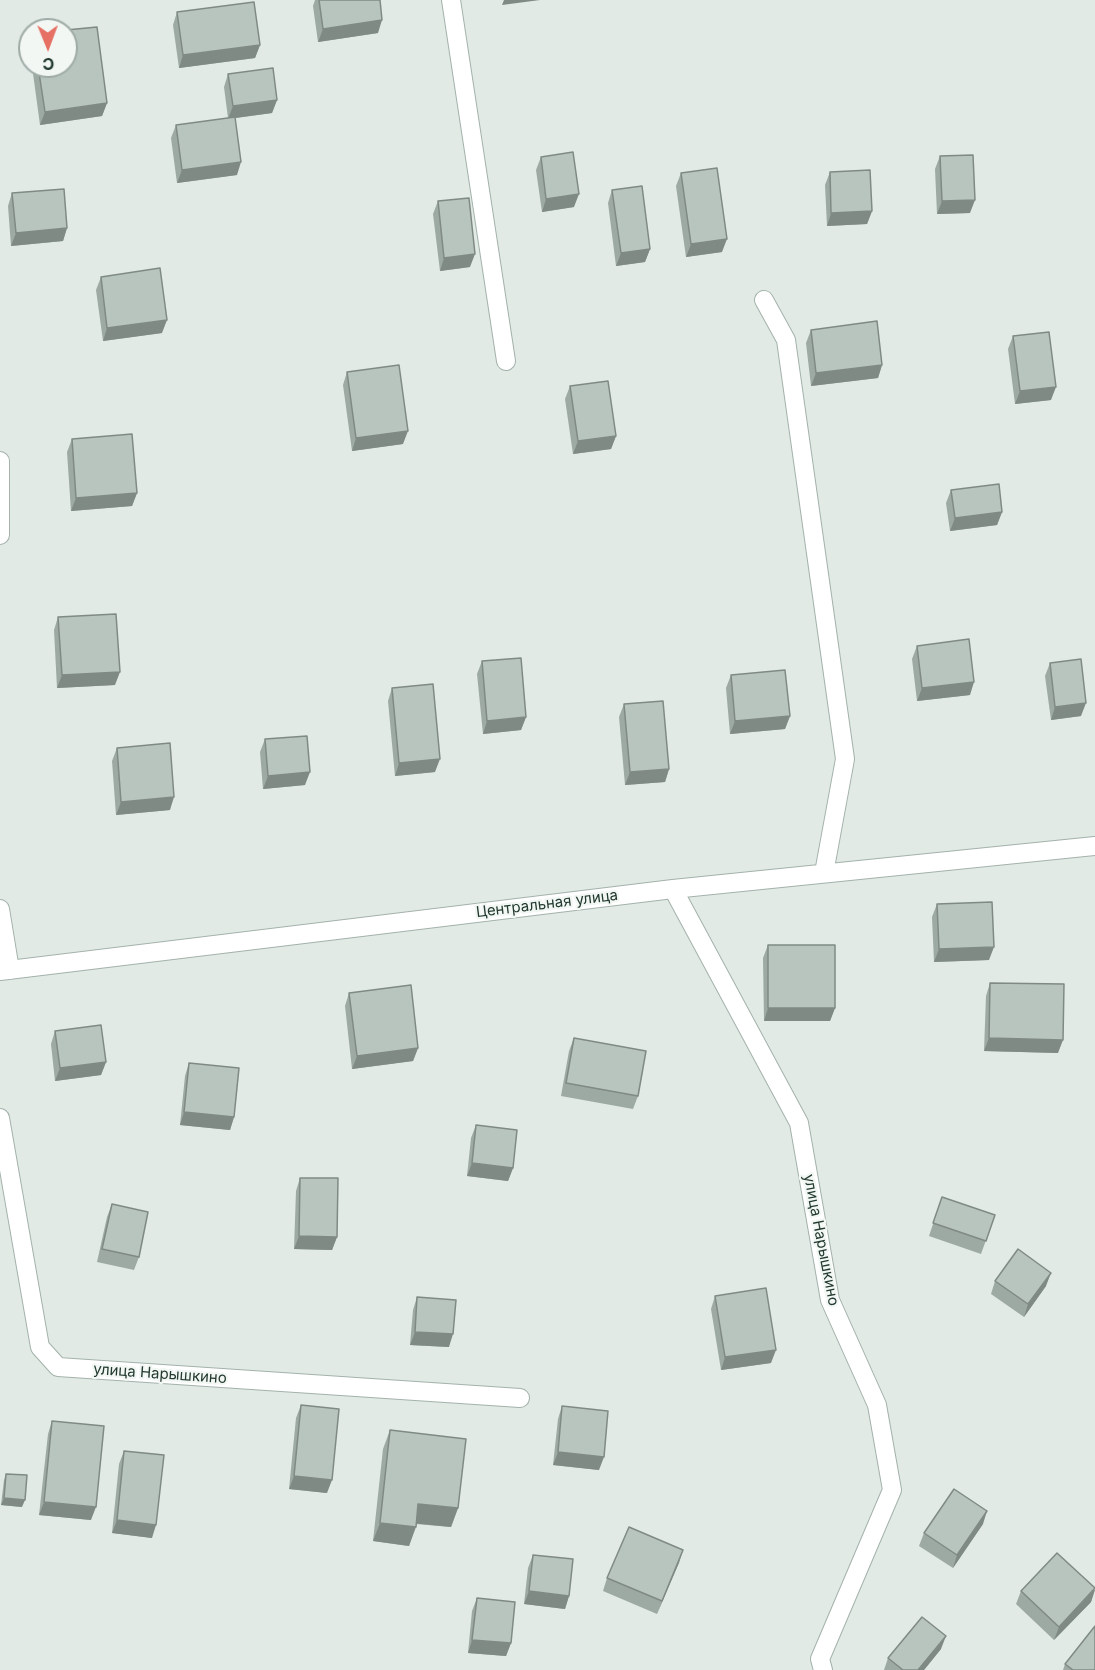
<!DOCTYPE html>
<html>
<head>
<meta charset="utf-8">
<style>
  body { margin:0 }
  #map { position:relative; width:1095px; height:1670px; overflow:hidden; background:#e1eae5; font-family:Inter,sans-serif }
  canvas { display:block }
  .north { position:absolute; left:18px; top:18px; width:60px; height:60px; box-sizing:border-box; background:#f2f7f4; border:2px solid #9faba6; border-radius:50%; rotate:179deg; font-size:16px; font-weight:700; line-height:24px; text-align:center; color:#233a30 }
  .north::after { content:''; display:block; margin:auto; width:21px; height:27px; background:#e67064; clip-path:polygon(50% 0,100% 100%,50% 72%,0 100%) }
</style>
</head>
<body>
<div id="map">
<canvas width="1095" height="1670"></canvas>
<div class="north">С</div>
</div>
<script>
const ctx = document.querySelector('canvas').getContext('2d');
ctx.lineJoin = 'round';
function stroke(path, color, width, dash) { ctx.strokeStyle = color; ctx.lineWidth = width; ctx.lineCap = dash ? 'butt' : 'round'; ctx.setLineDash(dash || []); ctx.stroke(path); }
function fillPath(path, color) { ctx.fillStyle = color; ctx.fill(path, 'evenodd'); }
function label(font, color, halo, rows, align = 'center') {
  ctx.font = font + ' Inter,sans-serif'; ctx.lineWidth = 4.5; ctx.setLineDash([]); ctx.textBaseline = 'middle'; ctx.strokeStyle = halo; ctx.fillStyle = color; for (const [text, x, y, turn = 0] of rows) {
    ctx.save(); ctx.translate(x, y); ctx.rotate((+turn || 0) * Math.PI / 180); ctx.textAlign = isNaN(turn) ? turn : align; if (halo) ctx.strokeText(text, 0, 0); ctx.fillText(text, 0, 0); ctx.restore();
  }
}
const minor = new Path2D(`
  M451,0L506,361
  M764,300L786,340L845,759L824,873
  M0,461V535
  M673,889L799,1123L830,1300L877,1405L892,1490L820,1659L823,1670
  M0,909L10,970
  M0,971L673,889L1095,846
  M0,1118L40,1347L58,1367L520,1398`);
stroke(minor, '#a4b2ab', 20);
stroke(minor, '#fff', 18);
fillPath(new Path2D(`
  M315,0H380L378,33L318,42L313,6Z
  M177,12L260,45L255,58L179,68L173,25Z
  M32,66H66L107,103L102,116L40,125Z
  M228,74L277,100L272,113L235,118L237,175L177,183L171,138L176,125L228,118L224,87Z
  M940,156L970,213L937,214L935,169Z
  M541,157L574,207L542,212L536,170Z
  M830,172L872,211L867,224L827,226L825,185Z
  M681,173L722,252L686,257L676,186Z
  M612,190L650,249L645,262L616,266L608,203Z
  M12,193L67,228L63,241L11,246L8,206Z
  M438,201L470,267L440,271L433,214Z
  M101,277L162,333L103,341L96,290Z
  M811,330L882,365L878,378L811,386L806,343Z
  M1013,336L1051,400L1015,404L1008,349Z
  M347,372L403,444L352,451L343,385Z
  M570,386L616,436L611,449L573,454L565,399Z
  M72,439L137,493L132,506L71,511L67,452Z
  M951,490L1002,512L997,525L950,531L946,503Z
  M58,617L115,685L57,688L54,630Z
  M917,646L970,695L917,701L912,659Z
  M482,661L526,717L521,730L483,734L477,674Z
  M1050,663L1081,716L1051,720L1045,676Z
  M731,675L790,716L785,729L730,734L726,688Z
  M392,688L435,772L395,776L388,701Z
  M624,704L669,769L665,782L625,785L619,717Z
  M265,739L305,785L263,789L260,752Z
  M117,748L170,810L116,815L112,761Z
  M937,904L989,960L934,962L932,917Z
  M768,945L835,1008L830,1021H764L763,958Z
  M990,983L1058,1053L984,1051L986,996Z
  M349,993L418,1048L413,1061L352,1069L345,1006Z
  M55,1031L106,1062L101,1075L55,1081L51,1044Z
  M574,1038L638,1096L633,1109L561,1096L569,1051Z
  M189,1063L234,1117L230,1130L180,1125L185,1076Z
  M476,1125L513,1168L508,1181L467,1176L471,1138Z
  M300,1178L337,1237L332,1250L294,1249L296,1191Z
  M942,1197L995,1215L981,1254L929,1236Z
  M112,1204L139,1257L134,1270L97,1262L107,1217Z
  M995,1281L1046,1286L1024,1317L991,1294Z
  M715,1296L771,1363L721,1370L711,1309Z
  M417,1297L449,1347L410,1345L413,1310Z
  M301,1405L327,1493L289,1489L296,1418Z
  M562,1406L599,1470L553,1465L558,1419Z
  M52,1421L91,1520L39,1515L48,1434Z
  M390,1430L458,1508L451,1527L416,1524L409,1546L373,1541L383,1449Z
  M124,1451L152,1538L112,1533L119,1464Z
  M6,1474L22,1507L1,1505L4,1480Z
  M983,1524L953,1568L919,1546L924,1533Z
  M683,1550L657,1614L603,1591L607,1578Z
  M533,1555L569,1596L565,1609L524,1604L528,1568Z
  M1095,1590L1091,1602L1054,1640L1016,1604L1021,1591Z
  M477,1598L511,1643L506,1656L468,1653L472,1611Z
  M941,1649L924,1670H884L888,1658Z
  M1065,1664L1095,1670H1063Z`), '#9da9a3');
fillPath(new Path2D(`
  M504,0H540L502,5Z
  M382,20L378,33L318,42L323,29Z
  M260,45L255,58L179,68L183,55Z
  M277,100L272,113L228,119L233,106Z
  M107,103L102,116L40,125L45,112Z
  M241,162L237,175L177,183L182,170Z
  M579,194L574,207L542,212L546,199Z
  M975,200L970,213L937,214L942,201Z
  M872,211L867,224L827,226L831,213Z
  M67,228L63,241L11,246L16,233Z
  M727,239L722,252L686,257L691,244Z
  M650,249L645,262L616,266L621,253Z
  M475,254L470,267L440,271L444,258Z
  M167,320L162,333L103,341L107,328Z
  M882,365L878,378L811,386L816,373Z
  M1056,387L1051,400L1015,404L1020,391Z
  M408,431L403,444L352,451L356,438Z
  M616,436L611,449L573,454L578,441Z
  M137,493L132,506L71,511L76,498Z
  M1002,512L997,525L950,531L955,518Z
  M120,672L115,685L57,688L62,675Z
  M974,682L970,695L917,701L922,688Z
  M1086,703L1081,716L1051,720L1055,707Z
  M790,716L785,729L730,734L735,721Z
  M526,717L521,730L483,734L487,721Z
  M440,759L435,772L395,776L399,763Z
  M669,769L665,782L625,785L630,772Z
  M310,772L305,785L263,789L268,776Z
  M174,797L170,810L116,815L121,802Z
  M994,947L989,960L934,962L939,949Z
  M768,1008H835L830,1021H764Z
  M989,1038L1063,1040L1058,1053L984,1051Z
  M418,1048L413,1061L352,1069L357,1056Z
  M106,1062L101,1075L55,1081L60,1068Z
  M184,1112L234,1117L230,1130L180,1125Z
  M472,1163L513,1168L508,1181L467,1176Z
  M299,1236L337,1237L332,1250L294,1249Z
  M1051,1273L1046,1286L1024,1317L1028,1304Z
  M415,1332L453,1334L449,1347L410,1345Z
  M776,1350L771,1363L721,1370L725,1357Z
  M558,1452L604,1457L599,1470L553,1465Z
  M294,1476L332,1480L327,1493L289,1489Z
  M4,1498L25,1500L22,1507L1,1505Z
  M44,1502L96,1507L91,1520L39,1515Z
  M418,1504L458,1508L451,1527L411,1523Z
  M987,1511L983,1524L953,1568L957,1555Z
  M117,1520L156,1525L152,1538L112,1533Z
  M380,1523L416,1527L409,1546L373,1541Z
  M683,1550L679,1563L657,1614L662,1601Z
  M1095,1589L1091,1602L1054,1640L1059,1627Z
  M529,1591L569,1596L565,1609L524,1604Z
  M946,1636L941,1649L924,1670H918Z
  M472,1640L511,1643L506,1656L468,1653Z`), '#808a85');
const building = new Path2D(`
  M319,0H380L382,20L323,29Z
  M254,2L260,45L183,55L177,12Z
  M97,27L107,103L45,112L38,66H66V30Z
  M273,68L277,100L233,106L228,74Z
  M235,117L241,162L182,170L176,125Z
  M573,152L579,194L546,199L541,157Z
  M973,155L975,200L942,201L940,156Z
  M717,168L727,239L691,244L681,173Z
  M870,170L872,211L831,213L830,172Z
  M642,186L650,249L621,253L612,190Z
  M64,189L67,228L16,233L12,193Z
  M469,198L475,254L444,258L438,201Z
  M160,268L167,320L107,328L101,277Z
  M877,321L882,365L816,373L811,330Z
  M1049,332L1056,387L1020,391L1013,336Z
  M399,365L408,431L356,438L347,372Z
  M608,381L616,436L578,441L570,386Z
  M132,434L137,493L76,498L72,439Z
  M999,484L1002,512L955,518L951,490Z
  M116,614L120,672L62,675L58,617Z
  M969,639L974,682L922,688L917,646Z
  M521,658L526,717L487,721L482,661Z
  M1081,659L1086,703L1055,707L1050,663Z
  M785,670L790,716L735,721L731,675Z
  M433,684L440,759L399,763L392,688Z
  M663,701L669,769L630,772L624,704Z
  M307,736L310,772L268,776L265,739Z
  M170,743L174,797L121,802L117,748Z
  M992,902L994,947L939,949L937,904Z
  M768,945H835V1008H768Z
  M990,983L1064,984L1063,1040L989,1038Z
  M411,985L418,1048L357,1056L349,993Z
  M101,1025L106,1062L60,1068L55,1031Z
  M574,1038L646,1051L638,1096L566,1083Z
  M189,1063L239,1068L234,1117L184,1112Z
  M476,1125L517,1130L513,1168L472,1163Z
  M300,1178H338L337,1237L299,1236Z
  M942,1197L995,1215L986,1241L933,1223Z
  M112,1204L148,1212L139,1257L102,1249Z
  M1018,1249L1051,1273L1028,1304L995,1281Z
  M766,1288L776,1350L725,1357L715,1296Z
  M417,1297L456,1300L453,1334L415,1332Z
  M301,1405L339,1409L332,1480L294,1476Z
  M562,1406L608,1411L604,1457L558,1452Z
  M52,1421L104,1426L96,1507L44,1502Z
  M390,1430L466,1439L458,1508L418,1504L416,1527L380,1523Z
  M124,1451L164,1455L156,1525L117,1520Z
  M6,1474L27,1475L25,1500L4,1498Z
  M954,1489L987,1511L957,1555L924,1533Z
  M629,1527L683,1550L662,1601L607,1578Z
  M1057,1553L1095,1588L1059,1627L1021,1591Z
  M533,1555L573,1559L569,1596L529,1591Z
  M477,1598L515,1602L511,1643L472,1640Z
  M922,1617L946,1636L918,1670H903L888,1658Z
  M1095,1626V1670H1073L1065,1664Z`);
fillPath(building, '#b7c5be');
stroke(building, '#808a85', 1.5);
label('15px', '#233a30', '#f2f7f4', [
  ["Центральная улица",547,904,-7],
  ["улица Нарышкино",821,1240,79],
  ["улица Нарышкино",160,1374,4]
]);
</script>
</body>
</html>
